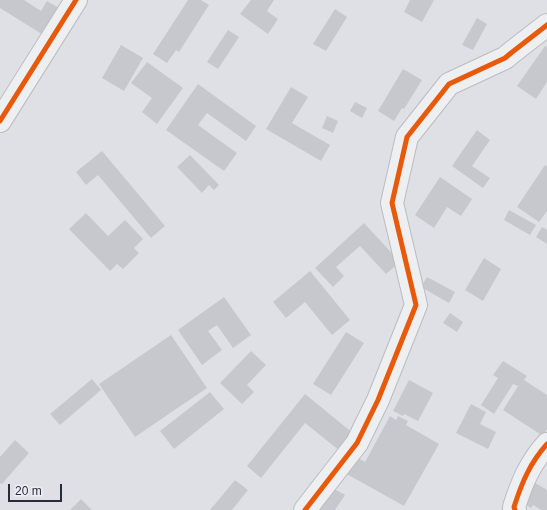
<!DOCTYPE html>
<html>
<head>
<meta charset="utf-8">
<style>
  body { margin:0 }
  #map { position:relative; width:547px; height:510px; overflow:hidden; background:#dfe0e5; font-family:Helvetica,sans-serif }
  canvas { display:block }
  .scale { position:absolute; left:8px; top:484px; width:54px; height:18px; box-sizing:border-box; border:2px solid #272c3d; border-top:0; padding-left:5px; font-size:12px; line-height:14px; white-space:nowrap; color:#272c3d; -webkit-text-stroke:3px #eceef4; paint-order:stroke }
</style>
</head>
<body>
<div id="map">
<canvas width="547" height="510"></canvas>
<div class="scale">20 m</div>
</div>
<script>
const ctx = document.querySelector('canvas').getContext('2d');
ctx.lineJoin = 'round';
function fillPath(path, color) { ctx.fillStyle = color; ctx.fill(path, 'evenodd'); }
function stroke(path, color, width, dash) { ctx.strokeStyle = color; ctx.lineWidth = width; ctx.lineCap = dash ? 'butt' : 'round'; ctx.setLineDash(dash || []); ctx.stroke(path); }
fillPath(new Path2D(`
  M0,0H24L41,11L47,1L62,10L45,36L0,8Z
  M188,0H201L209,5L179,52L176,50L167,63L153,54Z
  M251,0H274L267,11L278,19L268,34L240,14Z
  M410,0H434L422,22L404,12Z
  M335,9L347,17L326,51L313,44Z
  M477,18L487,24L473,50L462,45Z
  M228,30L239,37L218,69L207,62Z
  M121,45L143,58L124,91L102,78Z
  M545,46L547,47V82L536,99L517,86Z
  M147,62L183,88L157,124L142,112L152,98L131,83Z
  M403,69L422,80L404,109L402,108L394,121L378,111Z
  M198,84L256,126L246,141L207,113L198,125L237,153L224,171L166,130Z
  M291,87L308,97L292,123L330,145L321,161L266,129Z
  M355,102L367,108L362,118L350,111Z
  M327,116L338,121L333,133L322,128Z
  M477,130L490,140L472,166L490,178L483,188L452,166Z
  M102,151L165,226L151,238L98,175L86,185L76,172Z
  M190,155L219,185L214,190L209,185L202,193L177,167Z
  M545,165L547,166V211L539,222L517,207Z
  M440,177L472,199L461,216L447,207L434,228L415,215Z
  M509,210L536,225L530,235L504,220Z
  M86,213L108,236L125,220L143,239L134,248L139,253L123,269L117,264L110,271L69,229Z
  M364,223L400,262L386,274L360,246L336,267L344,276L333,287L315,268Z
  M542,227L547,230V244L536,237Z
  M484,258L501,269L483,301L465,290Z
  M310,271L350,320L332,335L305,302L286,318L273,302Z
  M427,277L455,292L449,303L421,287Z
  M224,297L251,335L233,348L217,325L208,331L222,350L202,365L178,330Z
  M450,313L463,322L457,332L443,323Z
  M346,332L364,343L331,395L313,384Z
  M171,335L207,388L135,437L99,384Z
  M251,351L266,365L247,385L254,392L242,404L220,383Z
  M503,361L527,376L524,380L547,395V429L543,436L503,410L518,386L513,384L494,414L481,405L498,378L493,375Z
  M92,379L101,390L60,425L50,414Z
  M409,380L433,393L418,421L404,414L403,416L393,411Z
  M210,392L224,409L174,449L160,431Z
  M305,394L354,434L340,451L305,423L261,478L247,466Z
  M471,404L486,412L480,424L496,432L488,449L456,433Z
  M390,416L396,420L398,416L408,421L406,425L439,444L404,506L345,473L355,456L365,462Z
  M15,440L29,453L2,484L0,483V457Z
  M235,480L248,490L232,510H210Z
  M532,481L547,490V510H541L533,505L531,508L519,500Z
  M331,487L345,495L335,510H316Z
  M81,499L92,510H70Z`), '#c7c8cd');
const minor = new Path2D(`
  M0,121L76,0
  M305,510L357,443L378,400L416,305L392,203L407,137L449,84L505,58L511,53L547,25
  M515,510L514,507C522,482 530,463 547,444`);
stroke(minor, '#bbbcc1', 24);
stroke(minor, '#eeeff1', 22);
stroke(new Path2D(`
  M0,121L76,0
  M305,510L357,443L378,400L416,305L392,203L407,137L449,84L505,58L511,53L547,25
  M515,510L514,507C522,482 530,463 547,444`), '#e8590c', 5);
</script>
</body>
</html>
